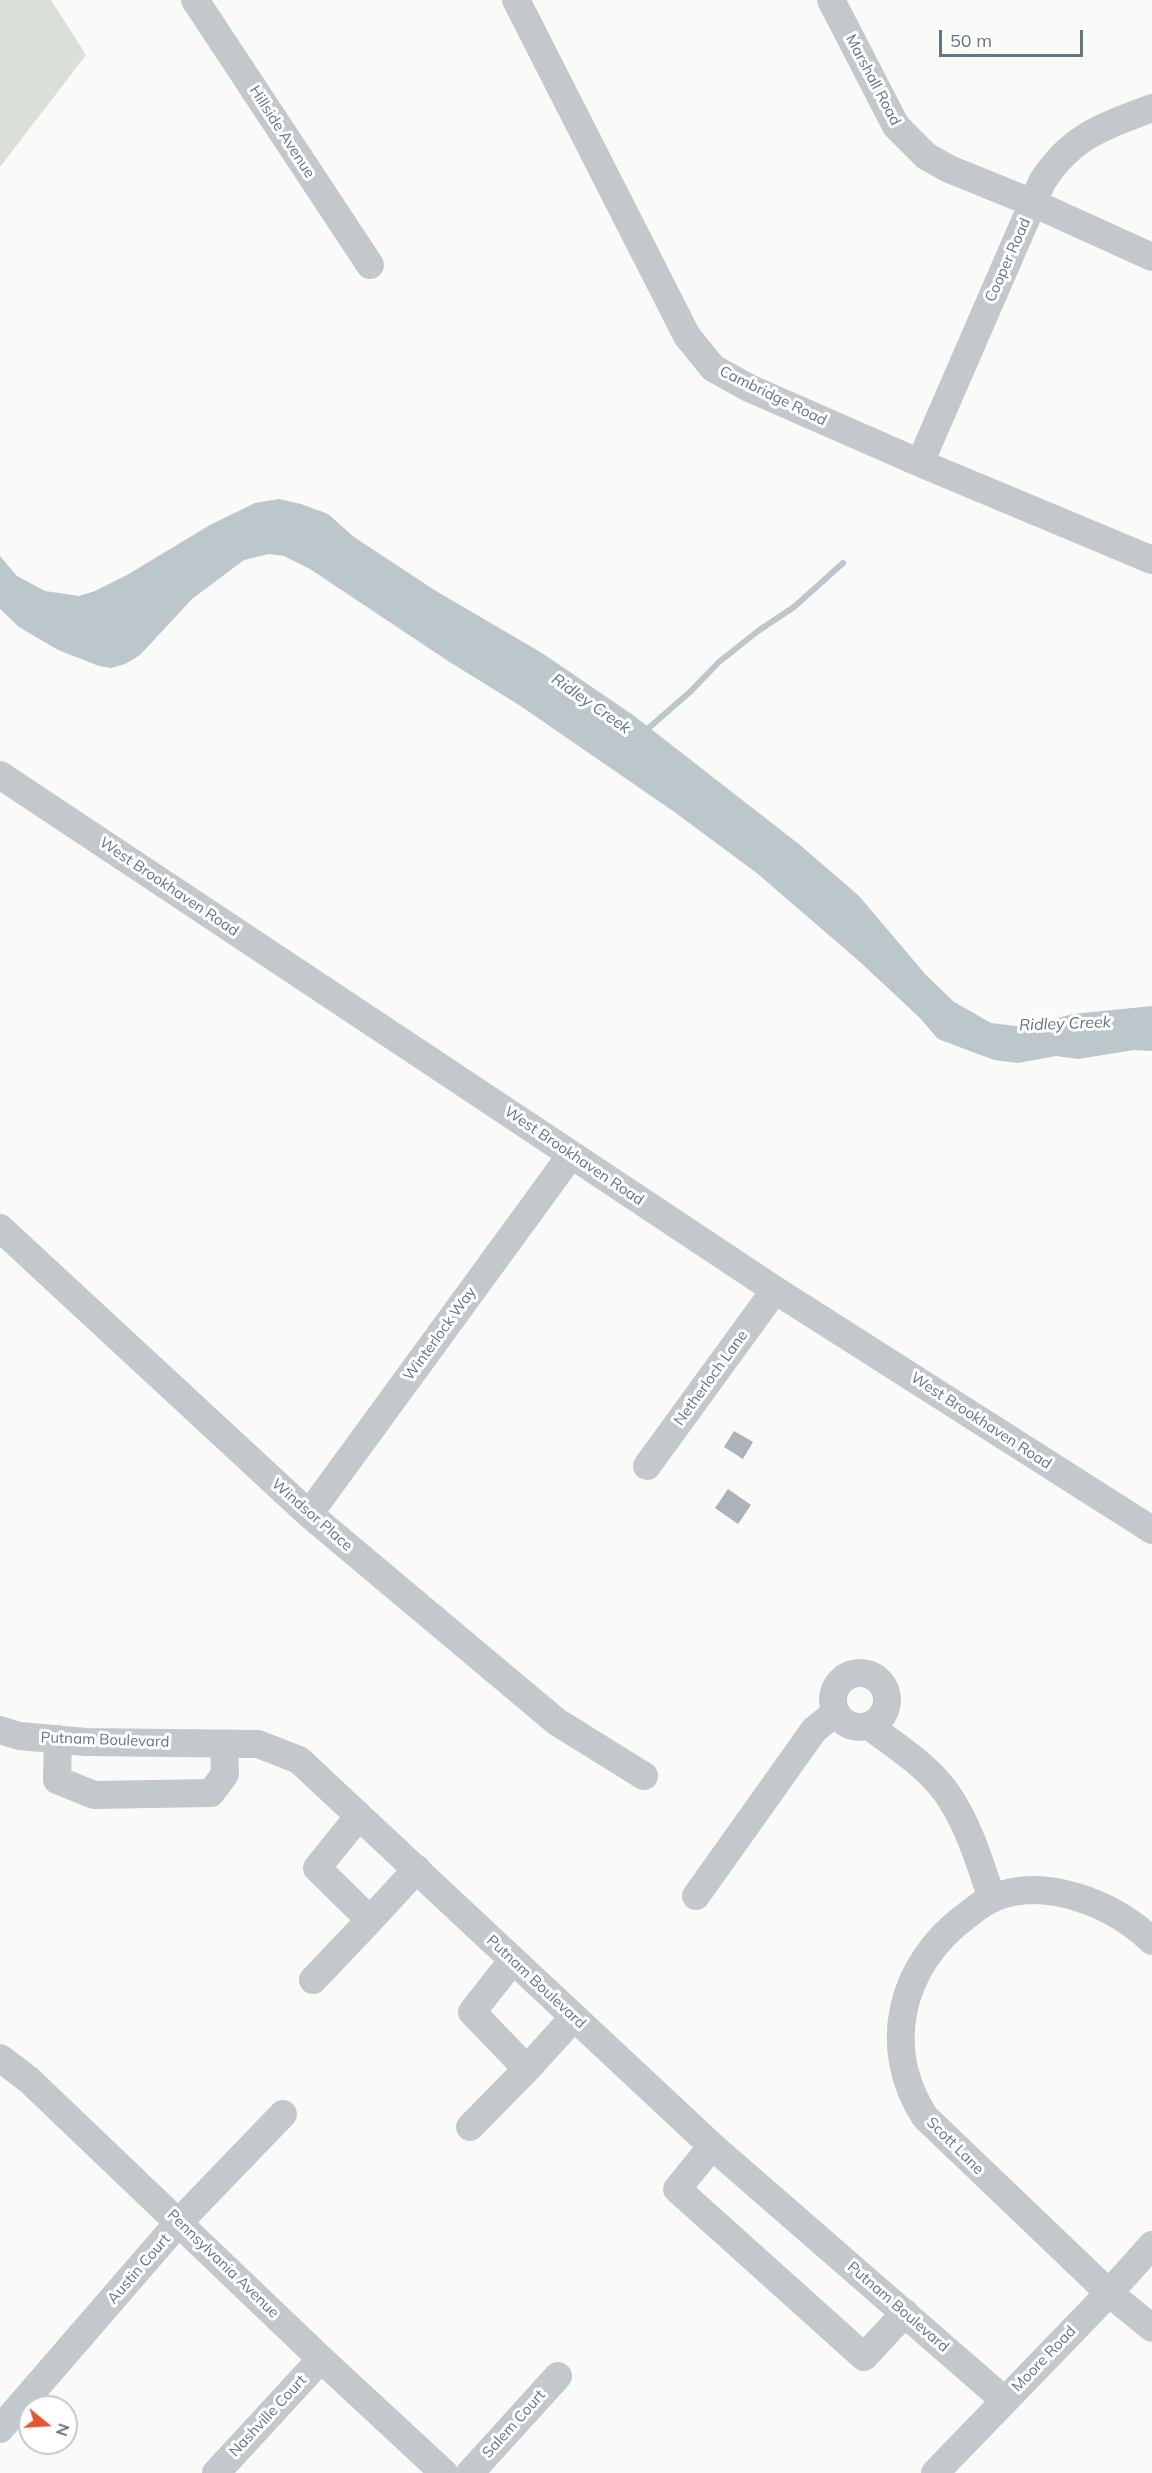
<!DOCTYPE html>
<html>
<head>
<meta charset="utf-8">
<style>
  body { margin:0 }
  #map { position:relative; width:1152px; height:2473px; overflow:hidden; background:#fafaf8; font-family:Mulish,sans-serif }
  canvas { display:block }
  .north { position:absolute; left:18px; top:2395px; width:60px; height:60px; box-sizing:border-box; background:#fff; border:2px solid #c1c8cd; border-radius:50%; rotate:108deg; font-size:16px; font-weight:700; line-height:24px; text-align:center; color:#657683 }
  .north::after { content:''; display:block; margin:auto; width:21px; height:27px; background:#e4572e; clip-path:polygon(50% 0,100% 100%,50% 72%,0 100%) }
  .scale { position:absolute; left:939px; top:30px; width:144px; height:27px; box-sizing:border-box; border:3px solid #657683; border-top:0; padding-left:8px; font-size:18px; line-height:21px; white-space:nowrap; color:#657683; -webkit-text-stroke:4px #fff; paint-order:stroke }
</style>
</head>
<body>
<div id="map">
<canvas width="1152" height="2473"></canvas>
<div class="north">N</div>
<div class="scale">50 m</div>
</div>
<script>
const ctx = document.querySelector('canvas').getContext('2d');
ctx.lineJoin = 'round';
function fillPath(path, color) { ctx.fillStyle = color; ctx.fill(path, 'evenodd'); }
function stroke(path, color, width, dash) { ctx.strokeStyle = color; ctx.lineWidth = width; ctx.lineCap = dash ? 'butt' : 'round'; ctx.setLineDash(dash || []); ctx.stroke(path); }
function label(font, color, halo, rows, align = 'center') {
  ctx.font = font + ' Mulish,sans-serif'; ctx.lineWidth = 6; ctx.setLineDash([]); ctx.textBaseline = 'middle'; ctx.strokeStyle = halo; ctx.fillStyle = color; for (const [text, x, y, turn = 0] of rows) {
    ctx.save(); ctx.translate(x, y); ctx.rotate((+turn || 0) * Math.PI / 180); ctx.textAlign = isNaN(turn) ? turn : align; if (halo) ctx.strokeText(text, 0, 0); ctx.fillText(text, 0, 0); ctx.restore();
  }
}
fillPath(new Path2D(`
  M0,0H51L86,55L0,167Z`), '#dadfd7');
fillPath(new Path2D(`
  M279,499L301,504L328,514L354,537L436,591L542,653L633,715L800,845L859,896L926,975L954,1002L991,1023L1024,1027L1073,1014L1152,1006V1051L1134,1050L1078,1059L1056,1056L1018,1063L994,1060L938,1039L920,1018L860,962L758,874L673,811L519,705L448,661L310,569L284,556L269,554L244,560L192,599L140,655L125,664L111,668L99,666L58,650L19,627L0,609V556L17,576L45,591L79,596L95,591L127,575L210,525L255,503Z`), '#bbc7cb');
stroke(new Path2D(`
  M644,732L690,692L719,662L758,631L794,607L843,563`), '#bbc7cb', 6);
fillPath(new Path2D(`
  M734,1431L753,1442L743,1459L724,1447Z
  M728,1489L751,1505L738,1524L715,1508Z`), '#aab3b9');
stroke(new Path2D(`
  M195,0L370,265
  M516,0L687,336L713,368L749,388L920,463L1152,560
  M831,0L896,126L926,156L949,169L1033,203L1152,257
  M920,463L1042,182C1072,135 1103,127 1152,108
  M0,775L775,1290L1152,1530
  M0,1228L309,1514L557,1722L644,1776
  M647,1466L775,1290
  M309,1514L571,1155
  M833 1700a27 27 0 1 1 54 0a27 27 0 1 1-54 0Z
  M869,1726C895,1745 926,1765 946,1792C968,1823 980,1863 992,1899
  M0,1730L19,1736L86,1742L258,1744L299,1760L712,2146L1004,2400
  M58,1739L57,1780L94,1795L211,1793L225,1774L224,1744
  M359,1816L317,1868L370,1920L417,1869
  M696,1896L814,1730L836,1712
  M1152,1941C1114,1904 1045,1876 993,1898C983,1902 974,1910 966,1916C900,1965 880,2047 925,2117L1109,2293L1152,2328
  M513,1960L472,2012L527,2069L574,2017
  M313,1980L370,1920
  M0,2058L29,2080L321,2359L444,2473
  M470,2127L527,2069
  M712,2146L677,2189L864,2357L905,2313
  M0,2429L179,2222L283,2114
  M216,2473L321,2359
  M470,2473L558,2376
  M935,2473L1109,2293L1152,2245`), '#c3c8cc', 28);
label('15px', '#657683', '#fff', [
  ["Marshall Road",873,80,62],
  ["Hillside Avenue",282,132,57],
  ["Cooper Road",1008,260,-66],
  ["Cambridge Road",773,396,26],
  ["West Brookhaven Road",169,887,34],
  ["West Brookhaven Road",574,1156,34],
  ["Winterlock Way",440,1334,-54],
  ["Netherloch Lane",711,1378,-54],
  ["West Brookhaven Road",981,1421,33],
  ["Windsor Place",312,1515,41],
  ["Putnam Boulevard",105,1740,2],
  ["Putnam Boulevard",536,1982,43],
  ["Scott Lane",955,2146,45],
  ["Pennsylvania Avenue",223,2264,44],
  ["Austin Court",139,2269,-49],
  ["Putnam Boulevard",898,2307,41],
  ["Moore Road",1044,2359,-46],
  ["Nashville Court",268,2416,-47],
  ["Salem Court",514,2424,-48]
]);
label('italic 16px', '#60757c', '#fff', [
  ["Ridley Creek",591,704,35],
  ["Ridley Creek",1065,1024,-2]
]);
</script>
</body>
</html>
